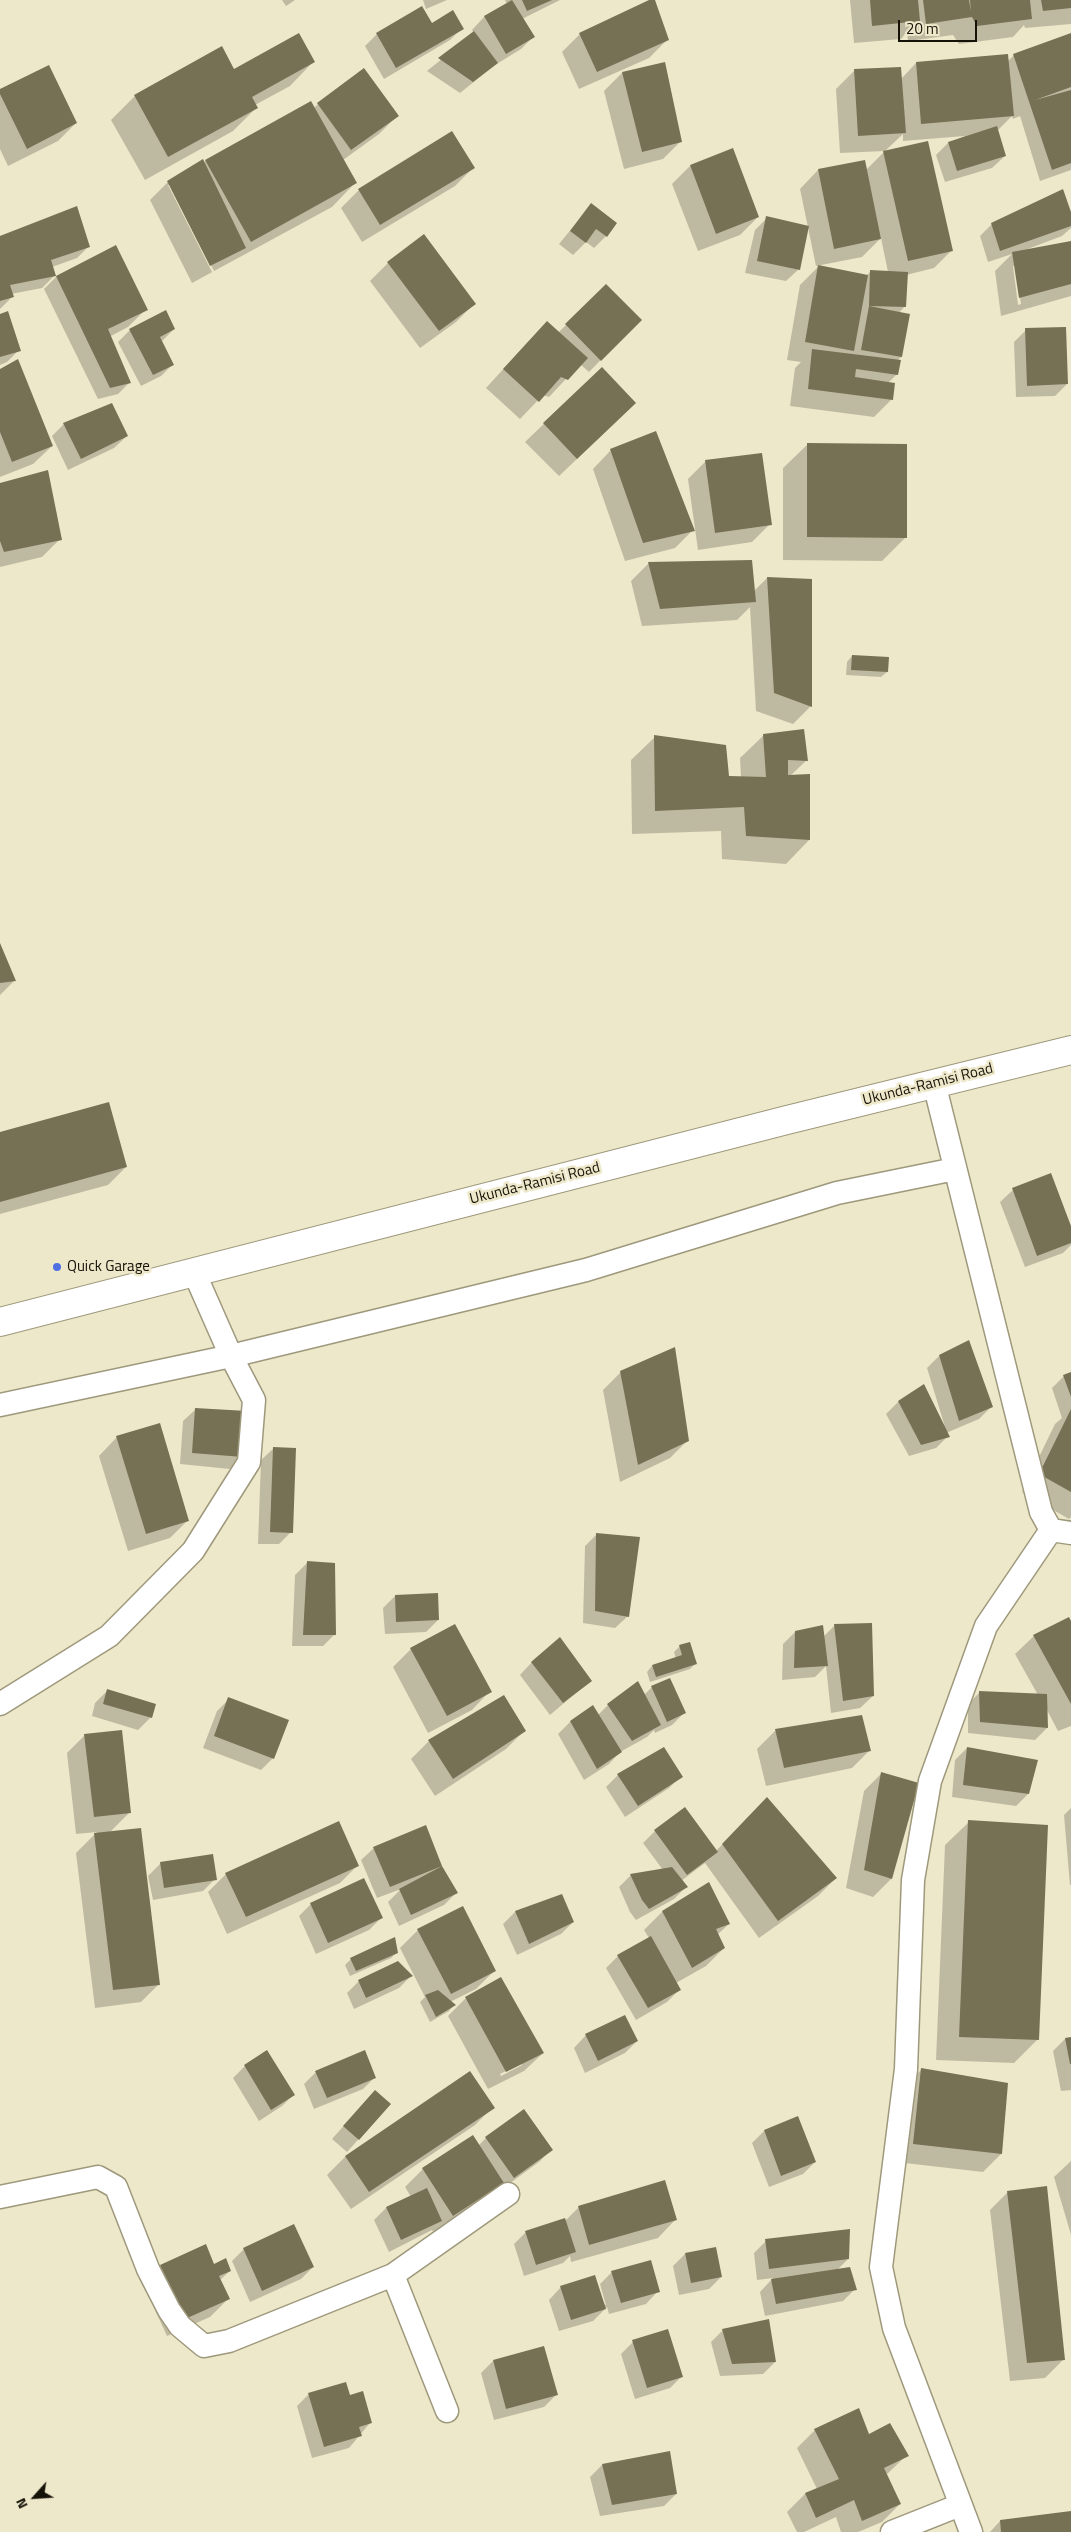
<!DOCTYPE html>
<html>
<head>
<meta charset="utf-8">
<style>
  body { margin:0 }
  #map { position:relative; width:1071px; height:2532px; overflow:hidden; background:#eee8ca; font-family:"Titillium Web",sans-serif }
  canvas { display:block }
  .north { position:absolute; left:10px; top:2472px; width:50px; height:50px; -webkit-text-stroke:4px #eee8ca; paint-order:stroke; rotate:244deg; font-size:14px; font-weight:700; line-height:20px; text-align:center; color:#151208 }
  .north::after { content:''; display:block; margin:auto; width:18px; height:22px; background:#151208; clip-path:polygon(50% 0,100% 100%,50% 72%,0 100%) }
  .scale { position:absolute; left:898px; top:20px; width:79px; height:22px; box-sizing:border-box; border:2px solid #151208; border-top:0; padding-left:6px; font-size:15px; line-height:18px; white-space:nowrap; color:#151208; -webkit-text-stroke:4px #eee8ca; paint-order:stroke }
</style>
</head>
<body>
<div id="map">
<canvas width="1071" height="2532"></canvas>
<div class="north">N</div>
<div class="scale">20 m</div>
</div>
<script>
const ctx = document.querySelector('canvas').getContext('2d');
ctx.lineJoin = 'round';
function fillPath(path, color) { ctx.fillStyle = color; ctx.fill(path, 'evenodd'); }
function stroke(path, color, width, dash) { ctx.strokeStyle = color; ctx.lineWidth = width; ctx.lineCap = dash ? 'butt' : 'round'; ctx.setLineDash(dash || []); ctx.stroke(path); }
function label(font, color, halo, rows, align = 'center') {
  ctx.font = font + ' "Titillium Web",sans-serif'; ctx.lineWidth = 5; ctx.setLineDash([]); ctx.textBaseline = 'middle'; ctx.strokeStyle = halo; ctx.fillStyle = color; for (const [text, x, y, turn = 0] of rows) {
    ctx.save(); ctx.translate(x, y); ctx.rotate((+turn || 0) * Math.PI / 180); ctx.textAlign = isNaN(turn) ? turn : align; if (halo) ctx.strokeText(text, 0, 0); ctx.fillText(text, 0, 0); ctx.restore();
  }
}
fillPath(new Path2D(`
  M282,0H295L286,6Z
  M423,0H447L426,9Z
  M505,0H560L522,19L533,37L521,49L495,65L460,93L427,71L474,33L472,30L484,17L507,4Z
  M653,0L667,40L649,58L579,89L562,52L580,34Z
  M850,0H1071V24L1025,28L1024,25L1013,37L959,44L953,35L908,41L907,32L901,39L854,43Z
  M422,8L431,25L462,28L450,40L384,79L365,46L377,34Z
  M1071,34V170L1040,181L1020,116L1013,119L1012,116L997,131L1005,156L992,168L945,182L936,155L948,143L965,136L903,141V134L884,152L952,250L934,268L906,275L905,306L899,313L908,315L901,357L897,361V374L888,383L892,399L874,417L790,406L795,368L801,362L787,360L800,285L818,267L866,276L871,271L888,272L881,238L862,257L816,266L800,189L818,170H866L885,151L840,153L836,89L854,71L901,79L916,63L1008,61L1014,55Z
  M313,62L290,86L255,105L256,108L233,131L145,180L111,120L135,96L234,70Z
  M665,63L681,141L663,159L624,169L604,91L622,73Z
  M0,91L76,123L58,141L8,166L0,149Z
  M311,103L314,108L318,104L397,116L379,134L343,160L355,183L332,207L192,283L150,200L168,182ZM168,185H171L214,271L212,272Z
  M732,150L758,217L740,235L698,251L672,184L690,166Z
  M473,168L455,186L362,242L341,208L359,190Z
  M591,205L606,236L594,248L586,242L573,255L559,244Z
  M76,208L89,246L77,258L52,267L54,276L42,288L11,294L12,297L0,309V236Z
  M1071,215V228L1062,236L1025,250L1071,243V296L1001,316L995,271L1012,254L988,262L980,236L992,224ZM1013,266H1016L1021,304L1018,305Z
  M767,218L799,269L786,281L745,273L755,230Z
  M388,263L474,304L456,322L420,348L370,281Z
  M77,266L146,309L128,327L109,337L130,382L118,394L98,399L44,289L56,277Z
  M606,285L640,320L589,372L580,364L549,397L543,395L520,419L486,388L529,341L558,333Z
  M0,315L19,350L7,362L0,365Z
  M174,329L162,341L173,364L161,376L141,386L118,342L130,330Z
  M1026,330L1067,384L1055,396L1016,397L1014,342Z
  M602,368L617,421L559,476L525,442Z
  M0,371L52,446L33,464L0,477Z
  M64,424L127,436L114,448L68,470L52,436Z
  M807,445L906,537L882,561L783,560V468Z
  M611,450L693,530L675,548L625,561L593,469Z
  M706,461L770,524L752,542L698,550L688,479Z
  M0,485L60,539L42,557L0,567Z
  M649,563L754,591L767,578L811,706L793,724L756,711L750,607L737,620L642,626L631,581Z
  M852,656L887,672L881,677L846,675L847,662Z
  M764,735L807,760L790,776L809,840L786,864L722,859L721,831L632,834L631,760L655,737L728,777L741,778L740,758Z
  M0,946L15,980L0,995Z
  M0,1133L126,1167L108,1185L0,1214Z
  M1050,1175L1071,1229V1245L1063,1253L1025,1267L1000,1202L1013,1190Z
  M939,1356L991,1407L979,1419L946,1433L948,1436L936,1448L909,1456L886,1414L898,1402L924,1385L945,1427L927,1368Z
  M621,1372L688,1440L670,1458L620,1482L603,1390Z
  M1071,1373V1517L1069,1519L1022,1492L1055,1424L1062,1418L1052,1388L1064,1376Z
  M196,1409L242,1456L230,1469L180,1464L183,1421Z
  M117,1437L188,1520L170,1538L128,1551L99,1456Z
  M274,1448L291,1532L279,1544H258L261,1460Z
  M597,1534L628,1616L615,1628L583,1623L585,1546Z
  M307,1563L335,1634L323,1646H292L295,1575Z
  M395,1596L438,1620L426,1632L385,1634L383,1608Z
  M1069,1619L1071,1625V1726L1058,1731L1047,1710V1728L1035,1740L968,1733V1704L980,1692L1038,1695L1015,1654L1034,1636Z
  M835,1625L873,1696L860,1708L831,1713L826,1666L815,1677L782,1680L783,1644L795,1632L823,1637Z
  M680,1646L696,1663L690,1669L650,1682L647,1672L652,1666L676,1659L674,1652Z
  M411,1649L490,1691L472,1710L428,1733L393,1667Z
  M532,1662L590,1681L550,1715L520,1675Z
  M652,1687L684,1713L672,1725L655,1733L654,1730L647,1737L620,1752L609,1764L584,1780L558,1734L570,1722L593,1707L598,1715L608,1705L644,1695Z
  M107,1691L154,1704L150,1718L138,1730L92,1716L95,1703Z
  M229,1699L273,1758L261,1770L203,1748L217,1711Z
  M861,1716L870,1750L852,1768L766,1786L757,1749L775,1731Z
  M524,1731L506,1749L435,1796L411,1759L429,1741Z
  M85,1735L130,1812L109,1833L159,1984L141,2002L95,2008L76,1853L97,1832L76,1834L67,1753Z
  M967,1748L1028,1794L1016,1806L952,1797L955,1760Z
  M882,1773L891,1879L873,1897L846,1888L864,1791Z
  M618,1775L681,1776L669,1788L625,1817L606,1787Z
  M767,1799L836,1878L818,1896L759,1938L705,1863L681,1881L686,1887L674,1899L636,1920L630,1912L619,1887L631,1875L663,1870L643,1843L655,1831L716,1851Z
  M1071,1808V1885H1070L1064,1815Z
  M969,1822L1037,2040L1014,2063L936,2060L945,1845Z
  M374,1848L441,1866L456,1893L444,1905L399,1926L388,1902L401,1889L377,1898L361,1860Z
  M161,1863L215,1879L203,1891L153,1900L148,1876Z
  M358,1865L340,1883L227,1934L208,1892L226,1874Z
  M562,1896L573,1922L561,1934L517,1955L503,1924L515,1912Z
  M311,1904L381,1918L369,1930L316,1954L299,1916Z
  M662,1912L729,1924L717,1935L724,1948L706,1966L676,1983L679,1990L667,2002L636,2020L606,1968L618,1956L649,1938L644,1930Z
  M418,1930L494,1971L476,1989L450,2002L454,2005L449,2011L430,2022L420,2002L425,1997L400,1948Z
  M394,1939L397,1952L391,1958L350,1976L345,1965L351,1959Z
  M411,1976L399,1988L354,2009L347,1993L359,1981Z
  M466,1998L543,2053L524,2071L488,2089L448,2016ZM522,2063V2065L501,2076L500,2074Z
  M625,2016L637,2041L625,2053L585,2073L574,2048L586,2035Z
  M1071,2038V2090L1061,2091L1053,2051L1065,2039Z
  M245,2066L294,2094L282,2106L259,2121L233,2078Z
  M922,2069L1001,2154L983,2172L896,2162L904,2087Z
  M316,2072L375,2077L363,2089L314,2109L304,2084Z
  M470,2072L493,2107L475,2125L351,2209L327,2175L345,2157Z
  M364,2103L390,2104L347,2152L332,2139Z
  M764,2131L815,2162L803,2174L769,2187L752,2143Z
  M486,2138L551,2150L539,2162L502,2189L499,2185L484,2201L434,2233L432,2230L389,2252L374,2220L386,2208L411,2197L405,2187L423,2169L478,2146Z
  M1071,2161V2235L1054,2177Z
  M1008,2192L1063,2360L1045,2378L1010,2381L990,2210Z
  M579,2207L676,2219L658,2238L571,2262L570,2256L563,2263L524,2276L514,2244L526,2232L565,2221Z
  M766,2241L848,2259L837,2270L855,2289L843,2301L765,2316L760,2292L773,2278L757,2280L754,2253Z
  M244,2249L313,2267L301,2279L250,2302L232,2261Z
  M685,2254L721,2277L709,2289L679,2295L673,2266Z
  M214,2265L230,2271L220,2280L228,2299L210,2317L167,2336L143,2284L161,2266Z
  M612,2272L658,2291L646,2304L609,2314L607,2307L593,2321L559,2331L549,2300L561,2287L606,2305L600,2284Z
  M723,2330L775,2362L763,2374L720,2376L711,2342Z
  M633,2342L682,2376L670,2388L635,2399L621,2354Z
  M493,2361L556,2395L544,2407L494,2420L481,2373Z
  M309,2394L349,2396L370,2423L349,2448L312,2458L297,2406Z
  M815,2430L868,2435L907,2455L886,2475L900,2504L882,2522L858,2532H841L836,2517L804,2532H797L787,2512L805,2494L817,2489L797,2448Z
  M602,2465L676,2494L664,2506L600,2516L590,2477Z
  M1071,2512V2532H990L1000,2521Z`), '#0003');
fillPath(new Path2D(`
  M512,0L535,37L506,54L484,16Z
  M522,0H552L527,11Z
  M649,0H655L669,40L597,72L579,33Z
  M870,0H918L920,21L872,26Z
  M923,0H969L971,12L970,0H1030L1032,19L977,26L972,17L926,24Z
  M1041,0H1071V8L1043,11Z
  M422,6L432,23L453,10L464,29L396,68L376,33Z
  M474,31L498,63L473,82L438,58Z
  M299,33L315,62L252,97L258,108L168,157L134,95L222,46L234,69Z
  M1071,33V87L1035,100L1071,90V163L1052,170L1013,54Z
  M1008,54L1014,116L921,124L916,62Z
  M665,62L682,142L642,152L622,72Z
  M49,65L77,123L27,149L0,94V89Z
  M901,67L906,133L858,136L854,69Z
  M364,68L399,116L351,150L317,103Z
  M311,101L357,183L251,242L205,160Z
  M997,126L1006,156L957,171L948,142Z
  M452,131L475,168L380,225L358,189Z
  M928,141L953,251L908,261L883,151Z
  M733,148L759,217L716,234L690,165Z
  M203,159L246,248L210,266L167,181Z
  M865,160L881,239L834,249L818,169Z
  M1063,189L1071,212V226L1000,251L991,223Z
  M591,203L617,223L607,237L596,229L586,243L570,231Z
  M77,206L90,247L51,260L56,276L10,285L14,297L0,301V236Z
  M766,216L809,226L800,270L757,261Z
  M424,234L476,304L439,331L387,262Z
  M1071,241V284L1019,298L1012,252Z
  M116,245L148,310L108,329L131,383L110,388L56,276Z
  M818,265L868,275L854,351L805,342Z
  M870,270L908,272L906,307L869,306Z
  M606,284L642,320L601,361L565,324Z
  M869,306L910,314L902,357L861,350Z
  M166,310L175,329L160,337L174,365L153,375L129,329Z
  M8,311L21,351L0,357V314Z
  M547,321L588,358L568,380L561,377L539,402L503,369Z
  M1066,327L1068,384L1027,386L1025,328Z
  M812,349L901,360L898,375L856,369L855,377L895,383L893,400L808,389Z
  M18,359L53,446L12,462L0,432V369Z
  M602,367L636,403L577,459L543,423Z
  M112,403L128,436L81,459L63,423Z
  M656,431L695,531L643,543L610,449Z
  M807,443L907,444V538L807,537Z
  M762,453L772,525L715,533L705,460Z
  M48,470L62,540L4,552L0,541V483Z
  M752,560L756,602L660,609L648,562Z
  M767,577L812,579V707L774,693Z
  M852,655L889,657L888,672L851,670Z
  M804,729L808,761L788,760V775L810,774V840L746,836L744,807L655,811L654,735L726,745L729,776L766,777L763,734Z
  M0,943L16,981L0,983Z
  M109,1102L127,1167L0,1202V1132Z
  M1051,1173L1071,1226V1243L1037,1256L1012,1188Z
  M969,1340L993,1407L959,1421L939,1355Z
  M675,1347L689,1441L638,1465L620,1371Z
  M1071,1372V1397L1063,1375Z
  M924,1384L950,1437L921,1445L898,1401Z
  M195,1408L247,1411L243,1457L192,1453Z
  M1071,1409V1492L1039,1474Z
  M160,1423L189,1521L146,1534L116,1436Z
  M273,1447L296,1448L293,1533L270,1532Z
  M596,1533L640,1537L629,1617L595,1611Z
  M307,1561L335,1563L336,1635H303Z
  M438,1593L439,1620L396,1622L395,1595Z
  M1069,1617L1071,1621V1704L1033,1635Z
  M872,1623L874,1696L843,1701L834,1624Z
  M455,1624L492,1692L447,1716L410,1648Z
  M823,1625L828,1666L794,1668L795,1631Z
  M560,1637L592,1681L563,1703L531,1662Z
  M690,1642L697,1664L656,1677L652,1665L682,1655L679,1645Z
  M670,1678L686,1713L667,1722L651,1686Z
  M638,1681L661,1725L632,1741L607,1704Z
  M107,1689L156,1704L152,1718L103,1704Z
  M979,1691L1047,1694L1048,1728L980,1722Z
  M504,1695L526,1731L453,1779L428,1740Z
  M228,1697L289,1720L274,1759L214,1736Z
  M593,1705L622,1752L597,1769L570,1721Z
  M862,1715L871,1751L784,1768L775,1729Z
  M122,1730L131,1813L94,1817L84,1734Z
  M664,1747L683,1777L638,1806L617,1774Z
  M967,1747L1038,1760L1029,1794L963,1785Z
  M881,1772L919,1783L892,1879L864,1870Z
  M767,1797L837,1878L778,1921L722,1844Z
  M685,1807L718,1852L687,1875L654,1830Z
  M968,1820L1048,1825L1039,2040L959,2037Z
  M339,1821L359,1866L246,1917L225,1873Z
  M426,1825L442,1866L458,1893L411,1915L399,1889L442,1866L390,1887L373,1847Z
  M141,1828L160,1985L113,1990L94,1833Z
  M213,1854L217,1880L164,1888L160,1862Z
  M672,1867L688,1887L649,1909L642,1900L630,1874Z
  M364,1878L383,1918L328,1943L310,1903Z
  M709,1882L730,1924L716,1929L725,1948L692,1968L662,1911Z
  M562,1894L574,1922L529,1944L515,1911Z
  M463,1906L496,1971L451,1994L417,1929Z
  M651,1936L681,1990L648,2008L617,1955Z
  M395,1937L398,1953L356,1971L350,1958Z
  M398,1961L413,1976L366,1998L358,1980Z
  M501,1977L544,2053L506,2072L465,1997Z
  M438,1990L456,2005L436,2017L425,1995Z
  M625,2015L638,2041L598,2061L585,2034Z
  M1071,2037V2064H1070L1065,2038Z
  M267,2050L295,2095L271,2110L244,2065Z
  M365,2050L376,2078L327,2098L315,2071Z
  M921,2068L1008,2083L1002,2154L913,2144Z
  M470,2071L495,2108L369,2192L345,2156Z
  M375,2090L391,2104L359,2140L343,2126Z
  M524,2109L553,2150L514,2178L485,2137Z
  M798,2116L816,2162L781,2176L764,2130Z
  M473,2135L504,2183L453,2216L422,2168Z
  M665,2180L677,2220L589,2245L578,2206Z
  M1047,2186L1065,2360L1027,2363L1007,2191Z
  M427,2188L442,2221L401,2240L386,2207Z
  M565,2218L576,2252L536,2265L525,2231Z
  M294,2224L314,2267L262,2291L243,2248Z
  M850,2229L849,2259L769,2269L765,2239Z
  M206,2244L214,2264L226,2258L231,2271L219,2276L230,2299L185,2319L160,2265Z
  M716,2247L722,2277L691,2283L685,2253Z
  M651,2260L660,2292L621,2303L611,2271Z
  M850,2267L857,2290L776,2304L771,2279Z
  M595,2275L606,2309L571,2320L560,2286Z
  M769,2319L776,2362L732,2364L722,2329Z
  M668,2329L683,2377L647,2388L632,2340Z
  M544,2346L558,2395L506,2409L493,2360Z
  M346,2382L350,2395L363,2391L372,2423L359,2427L362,2436L324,2447L308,2393Z
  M859,2408L869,2434L890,2423L909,2456L884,2468L901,2504L862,2521L854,2500L816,2518L805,2493L839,2479L814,2429Z
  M670,2451L677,2494L612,2505L602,2464Z
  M1071,2511V2532H1001L1000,2520Z`), '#767055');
const street = new Path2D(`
  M934,1083L1041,1512L1051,1530L1071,1533
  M0,1405L231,1356L586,1270L837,1193L955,1169
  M0,1704L109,1636L193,1551L249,1462L254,1400L231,1356L194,1272
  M0,2197L98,2177L116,2187L148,2269L169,2310L180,2326L204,2346L229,2341L393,2275L447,2411
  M393,2275L508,2194
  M892,2532L960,2505
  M971,2532L894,2328L881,2267L906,2069L913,1880L930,1781L986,1626L1051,1530`);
const highway = new Path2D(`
  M0,1322L787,1120L1071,1050`);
stroke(street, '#9e987c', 25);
stroke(highway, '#9e987c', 30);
stroke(street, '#fff', 22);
stroke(highway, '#fff', 28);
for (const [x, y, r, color] of [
  [57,1267,5,"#506fe3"]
]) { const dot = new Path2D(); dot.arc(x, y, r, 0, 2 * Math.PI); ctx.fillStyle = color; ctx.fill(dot); stroke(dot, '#eee8ca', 2); }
label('15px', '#151208', '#eee8ca', [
  ["Ukunda-Ramisi Road",928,1085,-14],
  ["Ukunda-Ramisi Road",535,1184,-14]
]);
label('15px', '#151208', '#eee8ca', [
  ["Quick Garage",67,1267]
], 'left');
</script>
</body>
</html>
